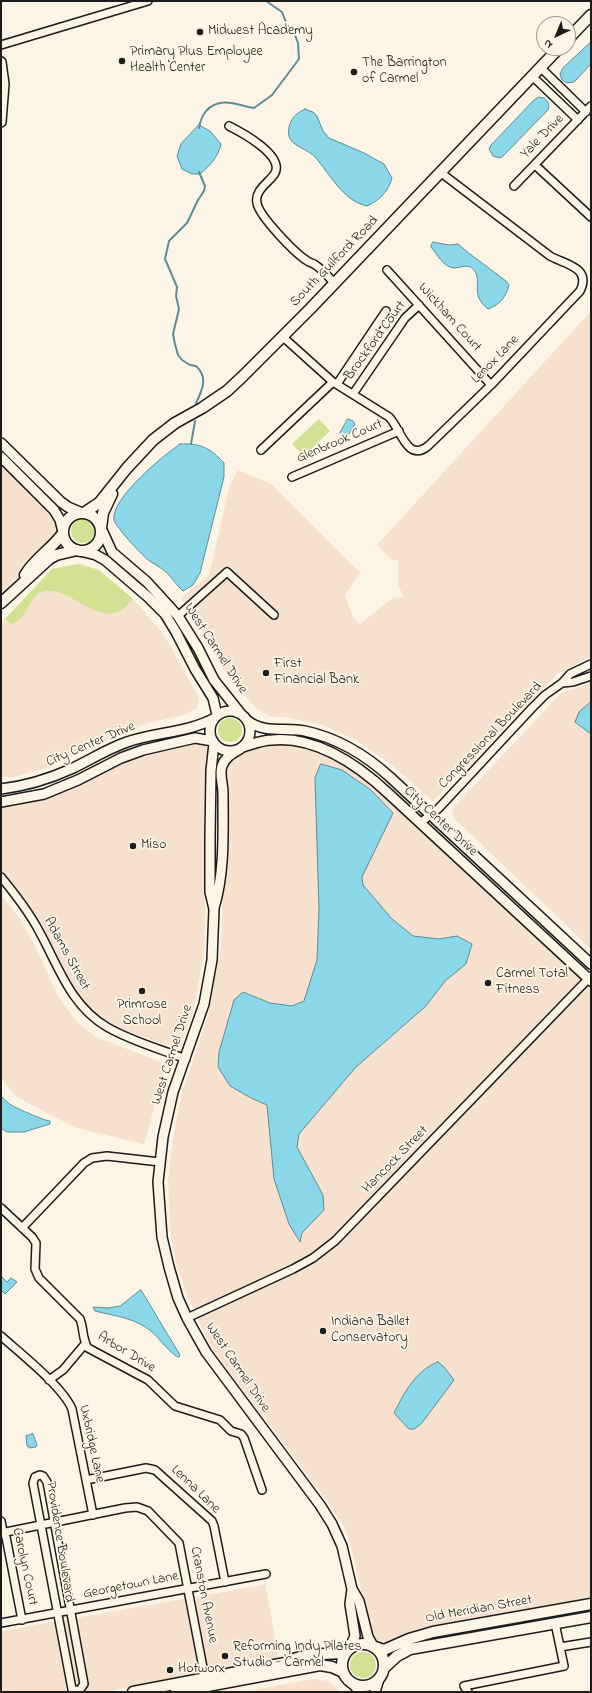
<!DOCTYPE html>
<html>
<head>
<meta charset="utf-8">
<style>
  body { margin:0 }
  #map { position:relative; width:592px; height:1693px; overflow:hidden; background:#fcf5e5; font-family:"Indie Flower",sans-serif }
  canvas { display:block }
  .frame { position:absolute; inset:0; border:2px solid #1c1c1c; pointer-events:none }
  .north { position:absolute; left:536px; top:16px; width:40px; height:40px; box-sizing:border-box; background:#fcf5e5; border:1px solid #a29e95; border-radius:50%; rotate:224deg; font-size:11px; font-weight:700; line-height:16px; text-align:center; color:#1c1c1c }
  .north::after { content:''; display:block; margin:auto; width:14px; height:18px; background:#1c1c1c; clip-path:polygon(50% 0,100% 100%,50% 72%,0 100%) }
</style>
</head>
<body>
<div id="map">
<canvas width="592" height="1693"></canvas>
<div class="frame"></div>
<div class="north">N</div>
</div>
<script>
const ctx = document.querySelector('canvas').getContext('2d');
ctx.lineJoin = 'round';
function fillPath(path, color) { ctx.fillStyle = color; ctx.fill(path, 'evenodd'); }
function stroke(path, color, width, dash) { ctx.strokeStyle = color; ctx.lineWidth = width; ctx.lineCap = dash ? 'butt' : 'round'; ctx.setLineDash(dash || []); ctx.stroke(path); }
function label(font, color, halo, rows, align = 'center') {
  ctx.font = font + ' "Indie Flower",sans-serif'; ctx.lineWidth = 3.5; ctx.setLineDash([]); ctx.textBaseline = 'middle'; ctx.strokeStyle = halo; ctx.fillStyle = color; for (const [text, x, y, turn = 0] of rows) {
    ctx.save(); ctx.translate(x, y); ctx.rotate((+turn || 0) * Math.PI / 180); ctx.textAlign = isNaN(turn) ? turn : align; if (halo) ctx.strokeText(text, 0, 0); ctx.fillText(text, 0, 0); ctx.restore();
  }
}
fillPath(new Path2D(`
  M591,311V657L557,674L433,801L387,761L355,740L323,725L284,717H271L257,709L238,689L225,672L181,598L209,575L230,484L238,470L271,484L360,573L345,595L353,617L360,624L393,598L404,597L398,585V561L390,559L377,545Z
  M1,464L43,505L51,514L56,526L55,539L1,594Z
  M79,564L99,570L135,601L164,635L199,697L197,708L185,715L148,723L128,731L46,768L13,777H1V623L52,569Z
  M591,683V949L456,820L452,811L455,806L561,693Z
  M283,741L322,752L357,771L591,984V1601L419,1631L382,1645L378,1643L369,1626L352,1551L345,1528L320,1492L211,1347L188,1298L176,1263L171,1239L168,1182L173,1137L182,1093L209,1012L221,946L227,789L225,772L230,763L237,756L251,749Z
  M190,744L205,745L208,750V793L204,952L194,1008L181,1047L175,1048L122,1029L106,1020L90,1007L75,988L39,920L19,891L1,869V807L20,805L44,799L61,793L122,763L155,752Z
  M1,895L20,919L35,946L57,994L75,1020L94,1036L163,1063L166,1066L144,1144L76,1128L28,1103L14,1095L1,1077Z
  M265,1583L278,1653L277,1658L104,1692H1V1631L263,1585Z
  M314,1679L328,1681L341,1692H243Z`), '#f6e1cf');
fillPath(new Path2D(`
  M319,419L330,431L304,456L292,444Z
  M71 531a12 12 0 1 1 24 0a12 12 0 1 1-24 0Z
  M79,564L99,570L133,599C129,603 126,607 122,610C98,625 73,590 48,591C27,591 30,620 11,624L5,619L52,569Z
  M218 730a12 12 0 1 1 24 0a12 12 0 1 1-24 0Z
  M350 1665a13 13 0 1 1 26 0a13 13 0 1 1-26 0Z`), '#d3e194');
const water = new Path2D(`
  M591,42V64L574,82L567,83L562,80L560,74L563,68Z
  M539,97L544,98C548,102 550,104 548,110L503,156L500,158L493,156L489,149L491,145L534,100Z
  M305,109L313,112L317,116L323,131L329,138L364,153L384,164L392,178C388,192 380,200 367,206C343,201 330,174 315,157C308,149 291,146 289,136C287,129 291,118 297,114C299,112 302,111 305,109Z
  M199,125L210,131L221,144C218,157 210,166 200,174H192L182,169L177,156L181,144Z
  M433,242L449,245L458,244L470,254L506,281L509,285C506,297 500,305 488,309C469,294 483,281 474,270C469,263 461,268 454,268C443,267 437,254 431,247Z
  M348,419L353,421L355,424L347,437L340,433Z
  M180,444C201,443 210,448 224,463V477L200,573L193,585L183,591C177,586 173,579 167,573C161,567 153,564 147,559C141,554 115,526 114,520C110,499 164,455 180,444Z
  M591,702V734L575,722L579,712Z
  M321,764L342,770L371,790L393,813L362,877L363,885L392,919L413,936L439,939L457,936L472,944L466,964L445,981L426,1006L356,1067L299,1134L297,1147L323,1195L324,1210L302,1233L300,1242L289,1224L274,1179L267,1105L251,1098L230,1086L218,1067L219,1052L234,1000L243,992L270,1003L292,1006L304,1001L317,960L319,910L315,778Z
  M1,1096C4,1099 7,1102 11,1105C16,1108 45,1121 50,1121V1124L24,1132H7L1,1128Z
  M1,1276L7,1282L11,1278L17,1282L5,1294L1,1290Z
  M141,1290L180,1355L179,1357C173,1357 158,1337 152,1332C136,1318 115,1316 95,1311L93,1307L108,1308L120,1306Z
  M438,1362L444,1367L454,1380L421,1424L414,1429H409L394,1413C404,1393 416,1370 438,1362Z
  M33,1434L37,1445L36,1447L29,1448V1446H27L26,1436Z`);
fillPath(water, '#8ad7ea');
stroke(water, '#5e8c98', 1);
stroke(new Path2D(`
  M199,128C200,121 202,116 206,111C220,96 237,105 254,108L272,95L299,59L298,43L295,35L287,25L282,12L266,1
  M196,403C203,389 208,377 196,366L190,365L182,360L178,355L175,344L173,334L179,309L176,296L177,287L165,259L169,241L187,223L198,200L204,191L205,186L199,172
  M191,444L195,421`), '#5e8c98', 2);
const minor = new Path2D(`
  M1,45L148,1
  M540,67L586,112
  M532,76L578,120
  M229,126C241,132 284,155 275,173C270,182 254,190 257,203C259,216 294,252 306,260C308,262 312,263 314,264C322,269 328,276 334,283
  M535,165L591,217
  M514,186L591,106
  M387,270L491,385
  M283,337L333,382L389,417C401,429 407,463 428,446L491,385L580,291C592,267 564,264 550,256L440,172
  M337,384L386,311
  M353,394L405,318L419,305
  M261,450L333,382
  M292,477L399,431
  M178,616L227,572L274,615
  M562,683L573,682L591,676
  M420,823L438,809L532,708L545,695L562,683L570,674L591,664
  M1,877C15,894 29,912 39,931C59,967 70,1005 107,1027C131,1041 160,1049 186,1059
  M1,1208L32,1237L36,1243L35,1269L39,1278L80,1319C84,1329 82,1339 88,1348L148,1380L175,1406L220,1420L231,1431L241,1434L244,1438L262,1490
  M22,1228L84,1163L92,1158L107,1156L160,1162
  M187,1318L293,1269L313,1258L335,1241L591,976
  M1,1336C21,1354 62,1386 72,1409L93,1515
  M49,1380L63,1370L85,1344
  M40,1475L43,1476L47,1482L84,1684L79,1691L72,1689L33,1483L35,1477Z
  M86,1480L146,1468L155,1470L212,1521L214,1526L225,1582
  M1,1521L3,1532L6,1537L22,1620
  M1,1533L125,1508L137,1507L148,1511L179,1543L205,1678
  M1,1623L266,1574
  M560,1647L591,1642
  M468,1692L464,1686L564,1666L555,1623`);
const tertiary = new Path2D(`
  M1,62L4,84L1,122
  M1,443L61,502L68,507L82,513
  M1,457L54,510L60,520L63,532
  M102,530L112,552L147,582L178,616L198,648L214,680L241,714
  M80,551L96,555L105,560L148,597L165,614L176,632L195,669L213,698L217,715
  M210 731a20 20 0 1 1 40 0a20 20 0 1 1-40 0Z
  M248,721C265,734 286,727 305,731C338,738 367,756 391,778L591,964
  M214,743L211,771L210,838V892L214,909L212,960L204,1004L173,1092L163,1137L158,1182L162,1237L169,1267L178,1298L187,1318L206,1352L320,1505L332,1524L342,1546L352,1589L359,1601L368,1637L373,1646
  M243,747C253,744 262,740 272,740C316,736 359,766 389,794L591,981
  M1,789C25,786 49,779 71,769C90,760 107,749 127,742C156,732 187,733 215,718
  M1,802L44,794L78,780L121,758L143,750L195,738L213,741
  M214,908C225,872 223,831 223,793C223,784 219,774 222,766C225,757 233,753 240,749
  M349,1649L355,1636L350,1604L352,1589
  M352,1683L360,1692
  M375,1692L379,1679`);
const secondary = new Path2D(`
  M568,39L591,15
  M63 532a19 19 0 1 1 38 0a19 19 0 1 1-38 0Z
  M84,513L99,503L127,468L153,440L175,423L202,408L227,391L242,377L310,309L559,48
  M101,528L103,513L112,494
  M25,575C35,558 52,549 63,533
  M1,603L49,559L56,555L77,550
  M342 1665a21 21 0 1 1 42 0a21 21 0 1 1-42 0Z
  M375,1647L384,1650L409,1639L433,1632L591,1604
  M384,1668L397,1656L410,1649L591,1617
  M133,1692L285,1663C302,1653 326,1655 346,1652
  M176,1692L320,1665L332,1667L343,1672`);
stroke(minor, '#1c1c1c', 10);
stroke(tertiary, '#1c1c1c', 12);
stroke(secondary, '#1c1c1c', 13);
stroke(minor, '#fcf5e5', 7);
stroke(tertiary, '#fcf5e5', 9);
stroke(secondary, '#fcf5e5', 10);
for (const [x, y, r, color] of [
  [200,32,4,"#1c1c1c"],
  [122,61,4,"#1c1c1c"],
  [354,72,4,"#1c1c1c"],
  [266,673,4,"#1c1c1c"],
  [133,846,4,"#1c1c1c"],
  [488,983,4,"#1c1c1c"],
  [142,991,4,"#1c1c1c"],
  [323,1331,4,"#1c1c1c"],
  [225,1656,4,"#1c1c1c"],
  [170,1670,4,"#1c1c1c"]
]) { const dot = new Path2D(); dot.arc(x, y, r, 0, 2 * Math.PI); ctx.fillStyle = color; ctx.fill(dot); stroke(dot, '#fcf5e5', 1.5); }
label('14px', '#1c1c1c', '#fcf5e5', [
  ["Midwest Academy",208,32],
  ["Primary Plus Employee",130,53],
  ["Health Center",130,69],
  ["The Barrington",362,64],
  ["of Carmel",362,80],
  ["First",274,665],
  ["Financial Bank",274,681],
  ["Miso",141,846],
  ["Carmel Total",496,975],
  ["Fitness",496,991],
  ["Primrose",142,1006,"center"],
  ["School",142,1022,"center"],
  ["Indiana Ballet",331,1323],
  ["Conservatory",331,1339],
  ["Reforming Indy Pilates",233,1648],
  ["Studio - Carmel",233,1664],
  ["Hotworx",178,1670]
], 'left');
label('14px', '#1c1c1c', '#fcf5e5', [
  ["Yale Drive",543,137,-46],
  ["South Guilford Road",335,262,-46],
  ["Wickham Court",449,318,48],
  ["Brockford Court",376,341,-54],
  ["Lenox Lane",496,360,-46],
  ["Glenbrook Court",340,442,-23],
  ["West Carmel Drive",215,649,57],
  ["Congressional Boulevard",491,736,-46],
  ["City Center Drive",91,745,-23],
  ["City Center Drive",440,822,43],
  ["Adams Street",66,954,61],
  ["West Carmel Drive",173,1055,-72],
  ["Hancock Street",396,1160,-46],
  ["Arbor Drive",126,1353,31],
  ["West Carmel Drive",237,1368,56],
  ["Uxbridge Lane",91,1444,78],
  ["Lenna Lane",195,1490,44],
  ["Providence Boulevard",59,1542,81],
  ["Carolyn Court",24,1567,78],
  ["Georgetown Lane",131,1586,-11],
  ["Cranston Avenue",203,1595,79],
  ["Old Meridian Street",479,1610,-10]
]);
</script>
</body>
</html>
